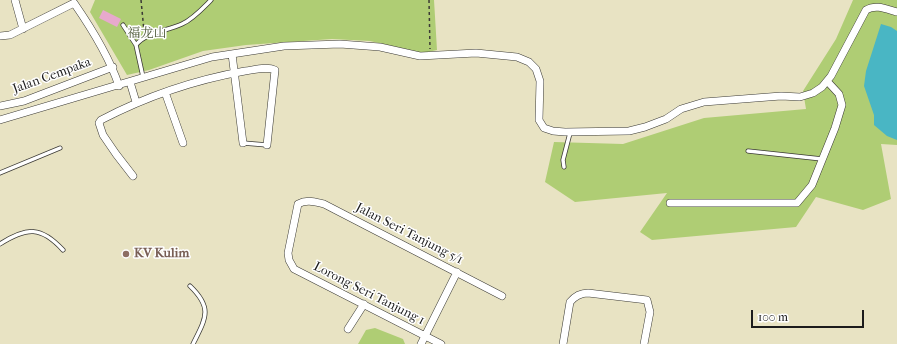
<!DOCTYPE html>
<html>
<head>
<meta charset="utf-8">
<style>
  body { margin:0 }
  #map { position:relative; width:897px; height:344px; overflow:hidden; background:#e8e3c3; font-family:"IM FELL French Canon",serif }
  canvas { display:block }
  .scale { position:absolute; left:751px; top:310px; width:113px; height:18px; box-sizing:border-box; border:2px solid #1c1c1c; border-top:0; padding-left:5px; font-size:12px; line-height:14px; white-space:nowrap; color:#1c1c1c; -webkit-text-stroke:3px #fff; paint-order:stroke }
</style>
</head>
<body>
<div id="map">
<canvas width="897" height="344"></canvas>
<div class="scale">100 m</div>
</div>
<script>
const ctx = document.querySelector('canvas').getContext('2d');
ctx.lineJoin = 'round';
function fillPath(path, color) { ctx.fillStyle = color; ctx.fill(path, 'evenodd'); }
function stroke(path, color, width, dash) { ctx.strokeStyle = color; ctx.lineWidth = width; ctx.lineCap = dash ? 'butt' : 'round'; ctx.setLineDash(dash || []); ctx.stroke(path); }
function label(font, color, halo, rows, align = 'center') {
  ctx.font = font + ' "IM FELL French Canon","Noto Serif SC",serif'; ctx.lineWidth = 3; ctx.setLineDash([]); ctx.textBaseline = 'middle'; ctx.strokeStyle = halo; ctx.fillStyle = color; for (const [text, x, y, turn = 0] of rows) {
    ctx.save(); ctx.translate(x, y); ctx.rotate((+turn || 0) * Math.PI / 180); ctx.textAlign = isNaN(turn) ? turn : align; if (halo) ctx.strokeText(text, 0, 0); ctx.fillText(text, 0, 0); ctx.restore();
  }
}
fillPath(new Path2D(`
  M95,0H434L437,50L423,53L370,41L332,39L246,45L203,51L149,70L127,75L90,12Z
  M853,0H897V145L881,144L891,199L863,210L816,197L796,227L652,240L640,232L667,193L575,202L545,182L554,142L623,144L704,118L806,109L803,91L836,39Z
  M375,328L403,339L405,344H358L366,330Z`), '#afcd74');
fillPath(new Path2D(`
  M881,24L891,27L897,31V140L887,136L874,125V115L864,86L866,71Z`), '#49b6c4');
fillPath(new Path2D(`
  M103,10L121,19L117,27L99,18Z`), '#e7a9cd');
const service = new Path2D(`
  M123,25L136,45L143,77
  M136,45C146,32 167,31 182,24C193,19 202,9 211,0
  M243,143L267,145
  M748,151L822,159
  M564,167L563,160L570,133
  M0,173L60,148
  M0,244C27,227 41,226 63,250
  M190,286C213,308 206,318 193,344`);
const minor = new Path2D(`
  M15,0L23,29
  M0,36L10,35L74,3C92,29 109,56 119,86
  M232,54L243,143
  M130,82L136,102
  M165,92L183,143
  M0,106L24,101L113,67
  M0,120L212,57L284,46L340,44L380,47L420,56L476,53L517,57L529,62L536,69L540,81L539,120L544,128L553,131L565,132L629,131L645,127L666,119L681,109L704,102L781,96L800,97L813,93L822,87L831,76L866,10C876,4 886,9 897,12
  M133,176L116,154L103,135L99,123L101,120C147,96 194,80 245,71C254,70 267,66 275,70L267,145
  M670,203H797L812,185L835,128L842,105L839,94L827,81
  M348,329L364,304
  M421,344L457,272
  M441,344L294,269L289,260L288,253L298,204C307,199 315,202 324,204L502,296
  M563,344L570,302C575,296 580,293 588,293L647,300L650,312L644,344`);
stroke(service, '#3b3a35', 5);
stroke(minor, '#3b3a35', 8);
stroke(new Path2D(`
  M141,0L144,31
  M429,0L430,49`), '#3b3a35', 1.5, [3, 3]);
stroke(service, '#fff', 3.5);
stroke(minor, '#fff', 7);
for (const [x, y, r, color] of [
  [126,254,4,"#8d6e63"]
]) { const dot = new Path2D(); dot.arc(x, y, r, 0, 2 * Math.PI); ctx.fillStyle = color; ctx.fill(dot); stroke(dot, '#fff', 1.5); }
label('13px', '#4f5a3b', '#fff', [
  ["福龙山",147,34]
]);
label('13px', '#1c1c1c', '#fff', [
  ["Jalan Cempaka",52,76,-20],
  ["Jalan Seri Tanjung 5/1",409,234,27],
  ["Lorong Seri Tanjung 1",369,294,27]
]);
label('bold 13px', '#785e54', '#fff', [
  ["KV Kulim",134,254]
], 'left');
</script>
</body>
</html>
